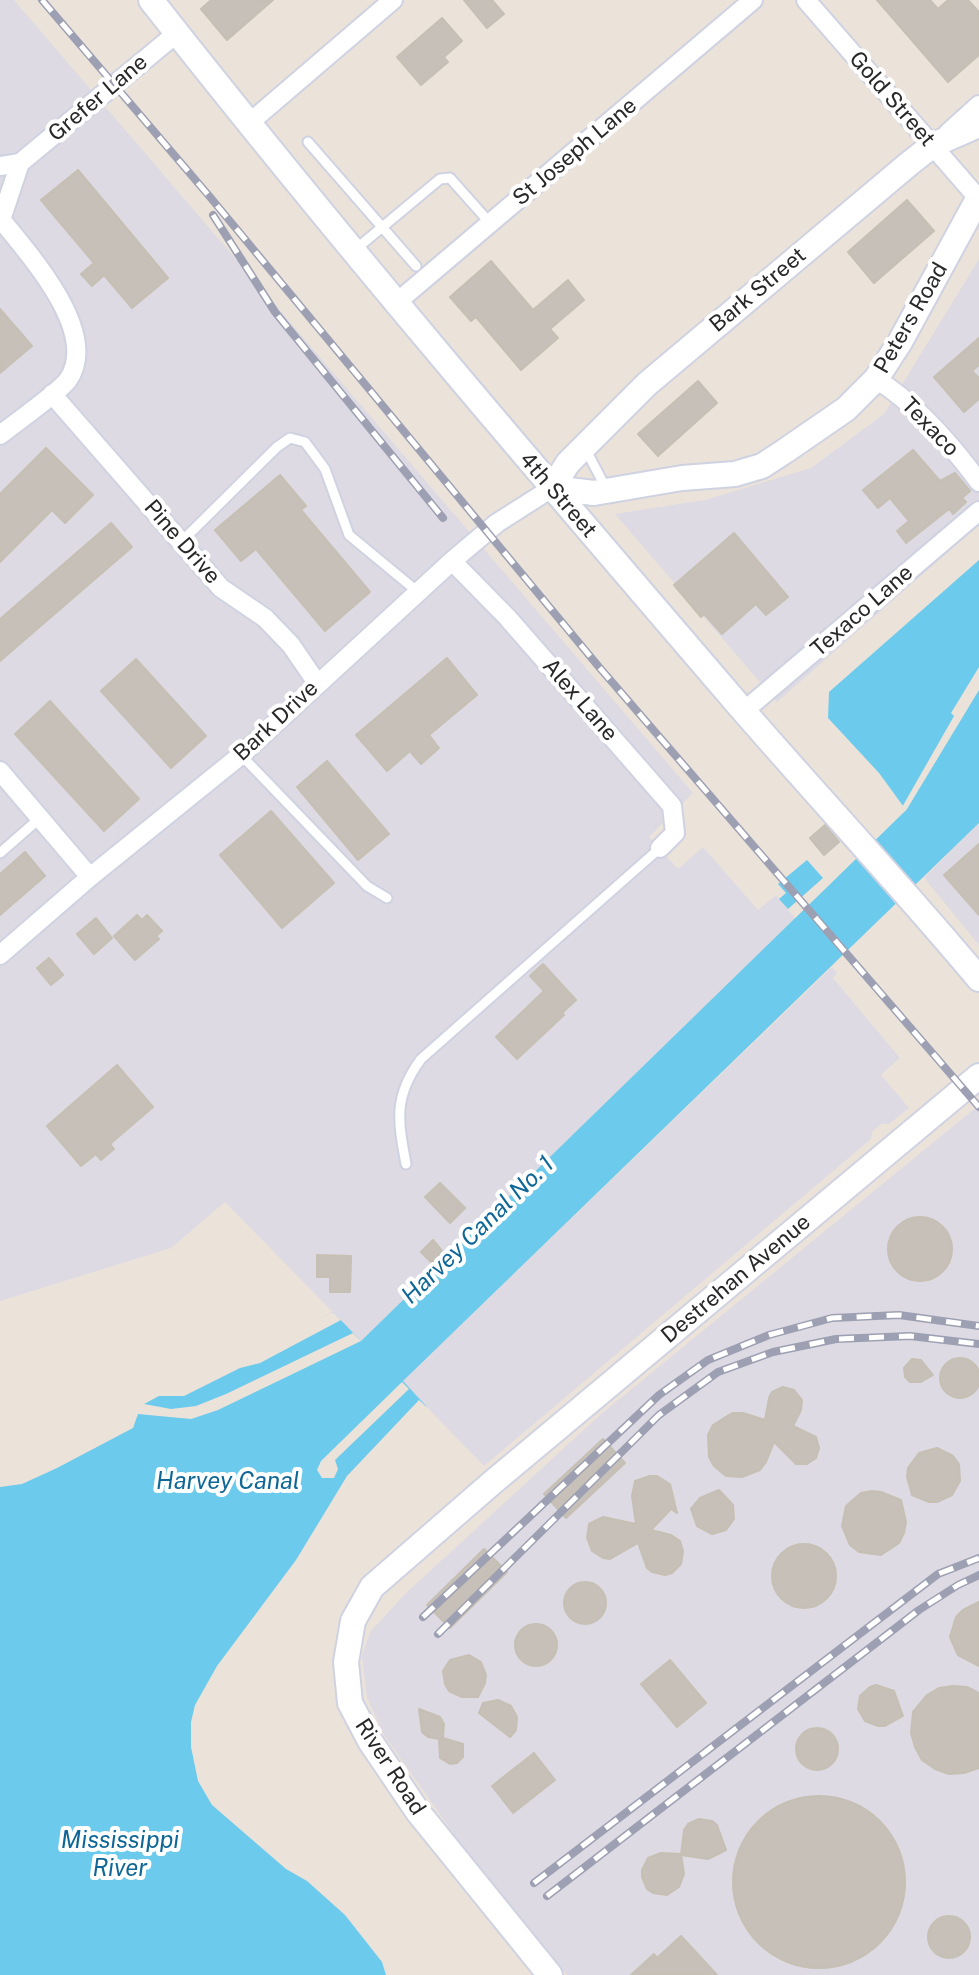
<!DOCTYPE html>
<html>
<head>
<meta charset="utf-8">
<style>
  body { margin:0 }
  canvas { display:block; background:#ebe3d9 }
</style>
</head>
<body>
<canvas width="979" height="1975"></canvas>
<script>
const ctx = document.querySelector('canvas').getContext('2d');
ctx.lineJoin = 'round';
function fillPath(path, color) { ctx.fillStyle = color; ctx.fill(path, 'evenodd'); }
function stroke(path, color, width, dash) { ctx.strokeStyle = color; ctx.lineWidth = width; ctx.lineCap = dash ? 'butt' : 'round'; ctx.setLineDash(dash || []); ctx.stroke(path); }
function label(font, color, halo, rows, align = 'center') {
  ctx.font = font + ' "Public Sans",sans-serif'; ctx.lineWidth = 8; ctx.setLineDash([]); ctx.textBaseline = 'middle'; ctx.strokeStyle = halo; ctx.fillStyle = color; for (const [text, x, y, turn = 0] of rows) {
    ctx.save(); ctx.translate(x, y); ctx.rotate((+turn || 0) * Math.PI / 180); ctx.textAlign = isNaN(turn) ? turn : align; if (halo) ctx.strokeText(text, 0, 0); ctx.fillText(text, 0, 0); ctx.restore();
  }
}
fillPath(new Path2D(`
  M0,0H14L693,793L649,837L678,869L703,847L758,910L776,895L795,918L361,1341L225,1202L171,1248L0,1301Z
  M979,259V525L777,702L615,514L705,500L811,468L884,414Z
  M979,823V945L924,878Z
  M832,967L837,973L833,978L900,1058L881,1075L909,1108L889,1124H881L872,1132L871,1139L484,1466L402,1382Z
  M979,1105V1975H567L515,1921L384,1735L367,1698L362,1656L370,1632L405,1594L601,1414Z`), '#dddae3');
fillPath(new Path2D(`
  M979,560V823L403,1381L427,1407L355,1482L242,1659L206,1726L229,1805L273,1850L333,1893L399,1975H0V1476L6,1478L138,1414L147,1394L181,1385L333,1312L361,1341L906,810L879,773L828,718L829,692Z
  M807,860L823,878L788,909L779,899L786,893L778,884Z`), '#6ccaed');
fillPath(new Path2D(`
  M979,667V690L907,809L795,918L793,915L901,809L954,716L951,713Z
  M924,878L927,881L834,970L832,967Z
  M333,1312L341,1320L260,1363L240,1368L184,1396H159L144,1404L171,1409L196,1406L226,1394L353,1333L361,1341L218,1410L191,1419L138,1414L133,1428L57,1468L22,1484L0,1487V1472L6,1474L56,1453L135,1411L145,1390L179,1381Z
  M402,1382L409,1389L335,1460L338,1469L334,1478H322L317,1470L321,1461Z
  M419,1400L430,1410L359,1484L245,1661L211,1726L233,1803L275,1847L336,1891L403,1975H386L382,1962L345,1915L307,1881L286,1869L212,1805L198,1781L191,1747V1722L195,1705L217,1666L296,1560L347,1476Z`), '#ebe3d9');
const building = new Path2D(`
  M211,0H273L227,40L201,9Z
  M464,0H492L504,14L487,28Z
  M877,0H930L938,9L948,0H968L979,12V55L948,82Z
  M442,18L462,41L444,57L448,62L421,85L397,57Z
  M78,170L168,278L132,308L104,275L92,286L81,274L94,263L41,200Z
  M907,200L934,231L874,283L848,252Z
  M491,261L533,310L568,280L584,300L550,329L558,338L521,370L476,317L471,321L450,297Z
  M0,309L32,346L0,373Z
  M979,338V365L972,371L979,378V399L964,412L934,377Z
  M698,381L717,403L658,456L638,434Z
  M46,448L93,495L65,523L52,510L0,562V494Z
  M913,450L940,481L955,473L970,491L962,498L966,502L953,514L949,509L906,543L897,531L909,521L890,498L878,508L863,490Z
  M280,475L306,506L301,510L370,592L325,631L256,549L241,561L215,530Z
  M111,523L132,547L0,661V619Z
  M734,533L788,597L766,615L756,604L722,634L704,614L701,617L674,585Z
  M447,658L477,695L429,735L439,748L421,764L410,751L387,771L356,735Z
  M136,659L206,736L171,768L101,691Z
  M50,701L139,799L104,831L15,734Z
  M327,761L389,834L358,860L297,787Z
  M271,811L334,883L282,928L220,855Z
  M825,825L839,842L824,855L810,838Z
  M979,844V915L944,875Z
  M25,852L45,876L0,915V874Z
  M137,915L142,920L147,915L162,931L156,936L159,939L135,960L114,936Z
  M96,918L112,938L94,954L77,934Z
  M49,958L63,975L51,985L37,968Z
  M543,964L576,1000L562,1013L564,1015L517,1059L496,1037L544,991L530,976Z
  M117,1065L153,1107L110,1144L114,1149L101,1160L96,1154L81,1166L47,1126Z
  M440,1183L465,1208L450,1223L425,1197Z
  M888 1249a32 32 0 1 1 64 0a32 32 0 1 1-64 0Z
  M433,1240L443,1252L432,1263L421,1252Z
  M317,1255L351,1256L350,1292H330V1277H317Z
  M940 1378a20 20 0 1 1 40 0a20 20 0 1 1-40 0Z
  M912,1359L921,1360L933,1375L921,1382H910L905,1377L904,1368Z
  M783,1387L794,1390L802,1400L801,1410L793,1426L816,1437L819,1448L816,1458L807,1464H796L774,1442L766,1462L760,1470L742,1477L726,1476L714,1466L709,1457L708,1435L713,1425L732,1413H743L765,1420L769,1398L772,1392Z
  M603,1439L625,1463L566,1518L544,1494Z
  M937,1448L953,1456L959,1464L960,1481L952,1495L937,1502H929L912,1495L907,1477L908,1468L919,1453Z
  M650,1476H657L670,1484L677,1513L671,1509L651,1530L671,1535L680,1541L683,1551L681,1564L672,1573L665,1575L652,1572L647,1568L638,1543L610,1559L603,1558L592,1551L587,1538L589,1524L603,1517L636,1524L632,1496L635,1481Z
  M719,1490L733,1505L734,1519L726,1530L712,1534L697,1526L691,1509L700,1498Z
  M872,1491L881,1492L901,1500L906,1522L904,1533L899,1543L881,1555L859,1552L850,1545L842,1526L846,1506L861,1493Z
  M772 1576a32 32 0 1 1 64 0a32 32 0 1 1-64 0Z
  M484,1549L507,1572L450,1628L427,1605Z
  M564 1603a21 21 0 1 1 42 0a21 21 0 1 1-42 0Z
  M979,1602V1666L958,1655L950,1637L956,1617L963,1610Z
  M515 1645a21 21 0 1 1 42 0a21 21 0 1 1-42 0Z
  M469,1655L481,1662L486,1675L485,1683L478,1697H462L449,1691L445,1684L443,1671L450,1660Z
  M670,1660L706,1703L677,1727L641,1684Z
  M876,1685L894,1691L903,1716L885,1726H878L865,1721L858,1709L860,1696L870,1687Z
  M953,1686L967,1687L979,1693V1768L964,1773L949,1774L935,1769L922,1760L915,1747L911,1733L913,1712L927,1695L939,1688Z
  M498,1700L511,1706L517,1717L516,1730L510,1737L479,1713L483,1703Z
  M419,1709L440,1717L444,1724L443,1738L463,1744V1757L457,1763L450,1764L440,1758L439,1739L428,1737L422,1732Z
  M796 1749a21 21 0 1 1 42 0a21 21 0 1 1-42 0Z
  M534,1753L555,1780L513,1813L492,1786Z
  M733 1882a86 86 0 1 1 172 0a86 86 0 1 1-172 0Z
  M699,1819L712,1821L717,1825L726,1850L708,1859L681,1855L684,1830L688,1824Z
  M661,1853L681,1854L684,1874L679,1887L667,1895L653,1893L647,1889L642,1877V1870L648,1858Z
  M928 1937a21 21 0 1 1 42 0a21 21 0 1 1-42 0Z
  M681,1936L717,1975H631L654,1954L657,1958Z`);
fillPath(building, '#c6c0b9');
stroke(building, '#c6bfb3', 2);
const lane = new Path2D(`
  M308,142L416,266
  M356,249L440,179L450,178L490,223
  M586,450L607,490
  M181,542L277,447L290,438L305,442L325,469L349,535L418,592
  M241,755L367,886L387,898
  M0,853L40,818
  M406,1164C398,1121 393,1097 421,1059L660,848`);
const street = new Path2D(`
  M806,0L978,198
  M248,124L393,0
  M948,133L979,105
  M20,163L177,33
  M0,166L20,163L1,220
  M0,218C28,254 101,332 68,380C58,393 15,423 0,435
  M396,303L753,0
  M876,379C916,404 951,444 979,482
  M52,394L221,588L265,618L291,645L317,683
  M452,561L507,617L672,806L675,833L660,848
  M744,711L979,511
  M0,771L90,877
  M0,955L90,877L241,755L452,561L497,523L552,488`);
const secondary = new Path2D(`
  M151,0C341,242 541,475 741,708C820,799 902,887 979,979
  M979,125L933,145L910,163L647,384L568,463L552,488L594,493L682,478L735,474L762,466L785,451L846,409L876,379L900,342L979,197
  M550,1975L418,1812L370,1741L350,1703L346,1662L353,1621L372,1587L493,1482L979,1076`);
stroke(lane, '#cfd2e1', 13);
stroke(street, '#cfd2e1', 22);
stroke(secondary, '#cfd2e1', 28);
stroke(lane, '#fff', 9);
stroke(street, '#fff', 18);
stroke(secondary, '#fff', 24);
const rail = new Path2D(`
  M42,0L210,197L599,667L979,1107
  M213,215L275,312L443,518
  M423,1617L659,1395L708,1360L769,1335L832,1318L899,1315L979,1326
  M438,1634L659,1415L718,1372L773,1352L836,1339L910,1336L979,1344
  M534,1883L938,1574L979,1558
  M547,1896L919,1610L958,1585L979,1575`);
stroke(rail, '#9da0b2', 8);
stroke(rail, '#fff', 5, [15]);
label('22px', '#282828', '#fff', [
  ["Grefer Lane",98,98,-40],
  ["Gold Street",892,99,49],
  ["St Joseph Lane",575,152,-40],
  ["Bark Street",758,290,-40],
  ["Peters Road",911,318,-60],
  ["Texaco",930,427,46],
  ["4th Street",558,495,49],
  ["Pine Drive",182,542,49],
  ["Texaco Lane",862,611,-41],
  ["Alex Lane",580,700,49],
  ["Bark Drive",276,721,-43],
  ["Destrehan Avenue",736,1279,-40],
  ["River Road",390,1767,57]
]);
label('italic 24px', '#0e6796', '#fff', [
  ["Harvey Canal No. 1",478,1230,-44],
  ["Harvey Canal",228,1482],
  ["Mississippi",120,1841],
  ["River",120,1869]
]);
</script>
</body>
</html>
